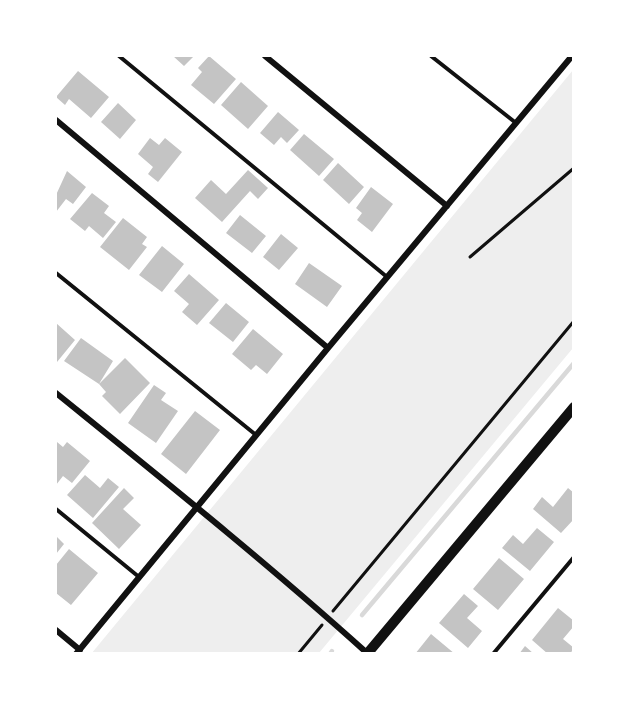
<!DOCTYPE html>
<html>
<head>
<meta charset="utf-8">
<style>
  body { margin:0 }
  #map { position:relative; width:629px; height:709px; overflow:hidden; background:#fff; font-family:"Varela Round",sans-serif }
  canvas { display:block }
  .frame { position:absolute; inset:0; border:57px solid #fff; pointer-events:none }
</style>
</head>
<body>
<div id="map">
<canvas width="629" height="709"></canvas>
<div class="frame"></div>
</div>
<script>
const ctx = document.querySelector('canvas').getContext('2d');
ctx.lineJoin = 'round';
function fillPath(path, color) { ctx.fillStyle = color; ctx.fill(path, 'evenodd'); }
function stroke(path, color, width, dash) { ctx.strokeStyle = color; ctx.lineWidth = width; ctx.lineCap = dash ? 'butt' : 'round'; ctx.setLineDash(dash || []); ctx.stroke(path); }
fillPath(new Path2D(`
  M573,70V348L319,653L91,654Z`), '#eee');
stroke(new Path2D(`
  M362,615L574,363
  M330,654L332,651`), '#d9d9d9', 4.5);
fillPath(new Path2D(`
  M173,56H194L184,66Z
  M209,56L236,79L214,104L191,85L202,72L198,68Z
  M78,71L109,97L91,118L69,99L65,105L56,97Z
  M241,82L268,106L248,129L221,105Z
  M118,103L136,120L120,139L101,122Z
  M278,112L299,130L287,143L281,137L274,145L260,133Z
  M304,134L334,159L319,176L290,150Z
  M150,138L159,145L165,138L182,152L158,182L148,174L153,167L138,154Z
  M338,163L364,187L349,204L323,180Z
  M248,170L268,188L258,199L250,191L222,222L195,198L211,180L226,194Z
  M67,171L86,187L73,204L66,199L56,212V195Z
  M371,187L393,204L372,232L357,220L362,213L356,208Z
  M92,193L109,206L104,213L116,222L103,238L89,226L85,231L70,219Z
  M240,215L266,236L252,253L226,233Z
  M123,218L147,237L142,244L147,247L129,270L100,247Z
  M281,234L298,248L279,270L263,257Z
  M162,246L184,264L162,292L139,275Z
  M309,263L342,286L327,307L295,284Z
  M189,274L219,300L197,325L182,312L189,304L174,291Z
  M226,303L249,322L233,342L209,323Z
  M56,323L75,340L57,362L56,360Z
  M253,329L283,354L267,374L256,365L251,370L232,354Z
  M81,338L113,361L99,384L64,361Z
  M125,358L150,383L120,414L102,396L106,392L99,384Z
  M154,385L166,393L161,400L178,411L156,443L128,423Z
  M195,411L220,430L186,474L161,454Z
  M57,442L63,447L67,442L90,461L72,483L63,476L56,485V443Z
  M85,475L100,488L108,478L119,487L93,518L67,495Z
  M124,488L134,498L123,509L141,525L119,549L92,523Z
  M568,488L574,493V519L561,533L533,509L542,497L553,507Z
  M537,528L554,542L530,571L502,548L513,535L523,544Z
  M56,536L64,544L56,554Z
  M69,549L98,573L71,605L56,593V565Z
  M499,558L524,579L498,610L473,589Z
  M464,594L478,606L467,618L482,631L468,648L439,623Z
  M558,608L574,621V626L563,639L574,648L570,654H548L532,640Z
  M431,634L455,654H415Z
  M525,646L534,654H519Z`), '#c4c4c4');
stroke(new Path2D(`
  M470,257L574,168
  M333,611L574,321
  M298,654L322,625`), '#111', 3);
stroke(new Path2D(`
  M119,56L387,277
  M431,56L516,123
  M56,273L256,435
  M56,509L139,577
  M493,654L574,557`), '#111', 4);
stroke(new Path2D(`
  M265,56L447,206
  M56,120L328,348
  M56,393C161,478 266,562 367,653
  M56,630L80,650
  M76,654L328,348L572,56`), '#111', 6);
stroke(new Path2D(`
  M367,654L574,407`), '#111', 10);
</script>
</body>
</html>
